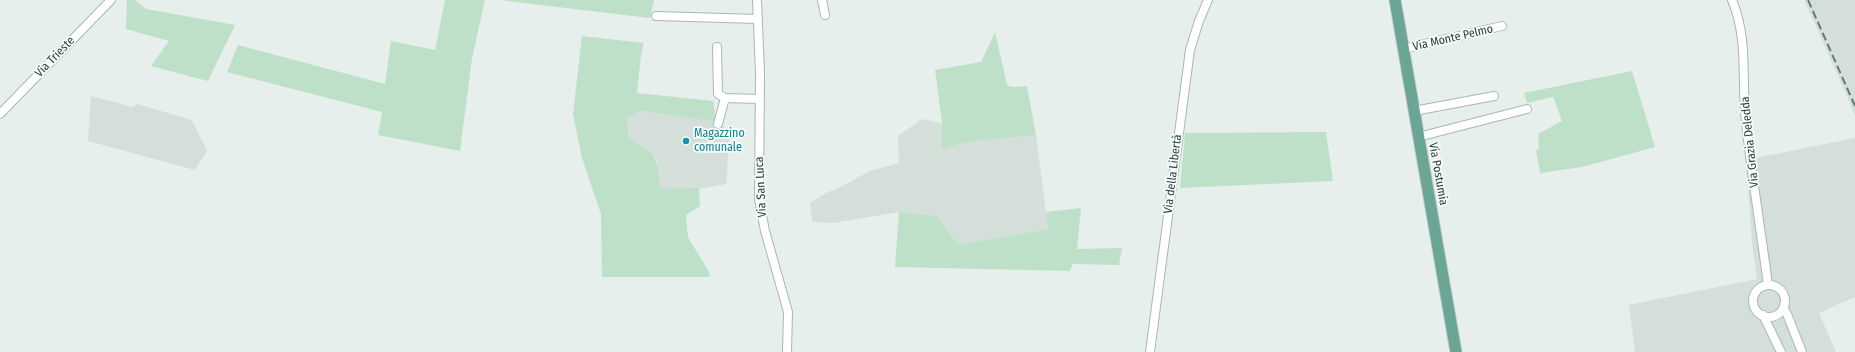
<!DOCTYPE html>
<html>
<head>
<meta charset="utf-8">
<style>
  body { margin:0 }
  canvas { display:block; background:#e6efeb }
</style>
</head>
<body>
<canvas width="1855" height="352"></canvas>
<script>
const ctx = document.querySelector('canvas').getContext('2d');
ctx.lineJoin = 'round';
function fillPath(path, color) { ctx.fillStyle = color; ctx.fill(path, 'evenodd'); }
function stroke(path, color, width, dash) { ctx.strokeStyle = color; ctx.lineWidth = width; ctx.lineCap = dash ? 'butt' : 'round'; ctx.setLineDash(dash || []); ctx.stroke(path); }
function label(font, color, halo, rows, align = 'center') {
  ctx.font = font + ' "Fira Sans Condensed",sans-serif'; ctx.lineWidth = 3.5; ctx.setLineDash([]); ctx.textBaseline = 'middle'; ctx.strokeStyle = halo; ctx.fillStyle = color; for (const [text, x, y, turn = 0] of rows) {
    ctx.save(); ctx.translate(x, y); ctx.rotate((+turn || 0) * Math.PI / 180); ctx.textAlign = isNaN(turn) ? turn : align; if (halo) ctx.strokeText(text, 0, 0); ctx.fillText(text, 0, 0); ctx.restore();
  }
}
fillPath(new Path2D(`
  M1804,0H1855V116L1847,96Z
  M91,96L132,107L137,104L192,120L207,151L195,170L88,141Z
  M642,111L715,122V120L730,131L726,184L699,189H661L657,159L650,151L629,138L627,117Z
  M922,119L942,123L941,150L966,142L1036,135L1048,229L958,245L938,216L899,212L838,222V223L812,222L810,203L831,190V192L870,171L899,163L898,136Z
  M1855,138V297L1819,313L1836,352H1635L1629,305L1757,279L1752,243L1746,160Z`), '#d4dfda');
fillPath(new Path2D(`
  M127,0H135L146,9L235,25L208,81L151,66L169,41L126,29Z
  M445,0H485L472,58L460,151L378,135L382,112L227,72L238,45L385,84L391,41L435,50Z
  M499,0H654L650,18Z
  M995,32L1007,85L1013,87L1027,86L1036,135L966,142L941,150L942,123L935,70L981,62Z
  M582,36L644,43L641,55L637,93L713,101L716,122L642,111L627,117L629,138C660,156 656,155 661,189L699,188L700,206L686,215L688,237L709,272L710,277H602L601,214L582,158L573,114Z
  M1632,71L1655,147L1582,167L1540,173L1536,150L1539,149L1538,134L1562,121L1553,97L1527,103L1524,93Z
  M1326,132L1333,181L1180,188L1185,133Z
  M1081,208L1077,249L1122,248L1119,265L1073,264L1070,271L895,267L899,212L938,216L958,245L1048,229L1046,212Z`), '#bfe0c8');
const minor = new Path2D(`
  M757,0L760,72L759,199L765,231L788,312L787,352
  M822,0L825,15
  M1732,0C1749,40 1741,81 1746,123C1752,177 1761,231 1768,285
  M656,16L758,19
  M717,47L718,94L725,98L759,99
  M1403,49L1502,26
  M1414,111L1494,96
  M0,114L111,0
  M718,124L725,98
  M1418,137L1527,109
  M1753 301a16 16 0 1 1 32 0a16 16 0 1 1-32 0Z
  M1783,308L1787,314L1802,352
  M1763,315L1781,352
  M1150,352L1190,50L1199,21L1208,0`);
const major = new Path2D(`
  M1395,0L1456,352`);
stroke(minor, '#a8b8b2', 10);
stroke(major, '#c2cac8', 13);
stroke(minor, '#fff', 8);
stroke(major, '#6aa596', 11);
stroke(new Path2D(`
  M1808,0L1855,106`), '#5f7d75', 2, [8, 4]);
for (const [x, y, r, color] of [
  [686,141,4,"#0f9aa8"]
]) { const dot = new Path2D(); dot.arc(x, y, r, 0, 2 * Math.PI); ctx.fillStyle = color; ctx.fill(dot); stroke(dot, '#f7fbf9', 1.5); }
label('12px', '#24423a', '#f7fbf9', [
  ["Via Monte Pelmo",1453,38,-13],
  ["Via Trieste",55,57,-46],
  ["Via Grazia Deledda",1750,142,-96],
  ["Via della Libertà",1173,174,-83],
  ["Via Postumia",1438,174,80],
  ["Via San Luca",761,187,-93]
]);
label('12px', '#0d838f', '#f7fbf9', [
  ["Magazzino",694,134],
  ["comunale",694,148]
], 'left');
</script>
</body>
</html>
